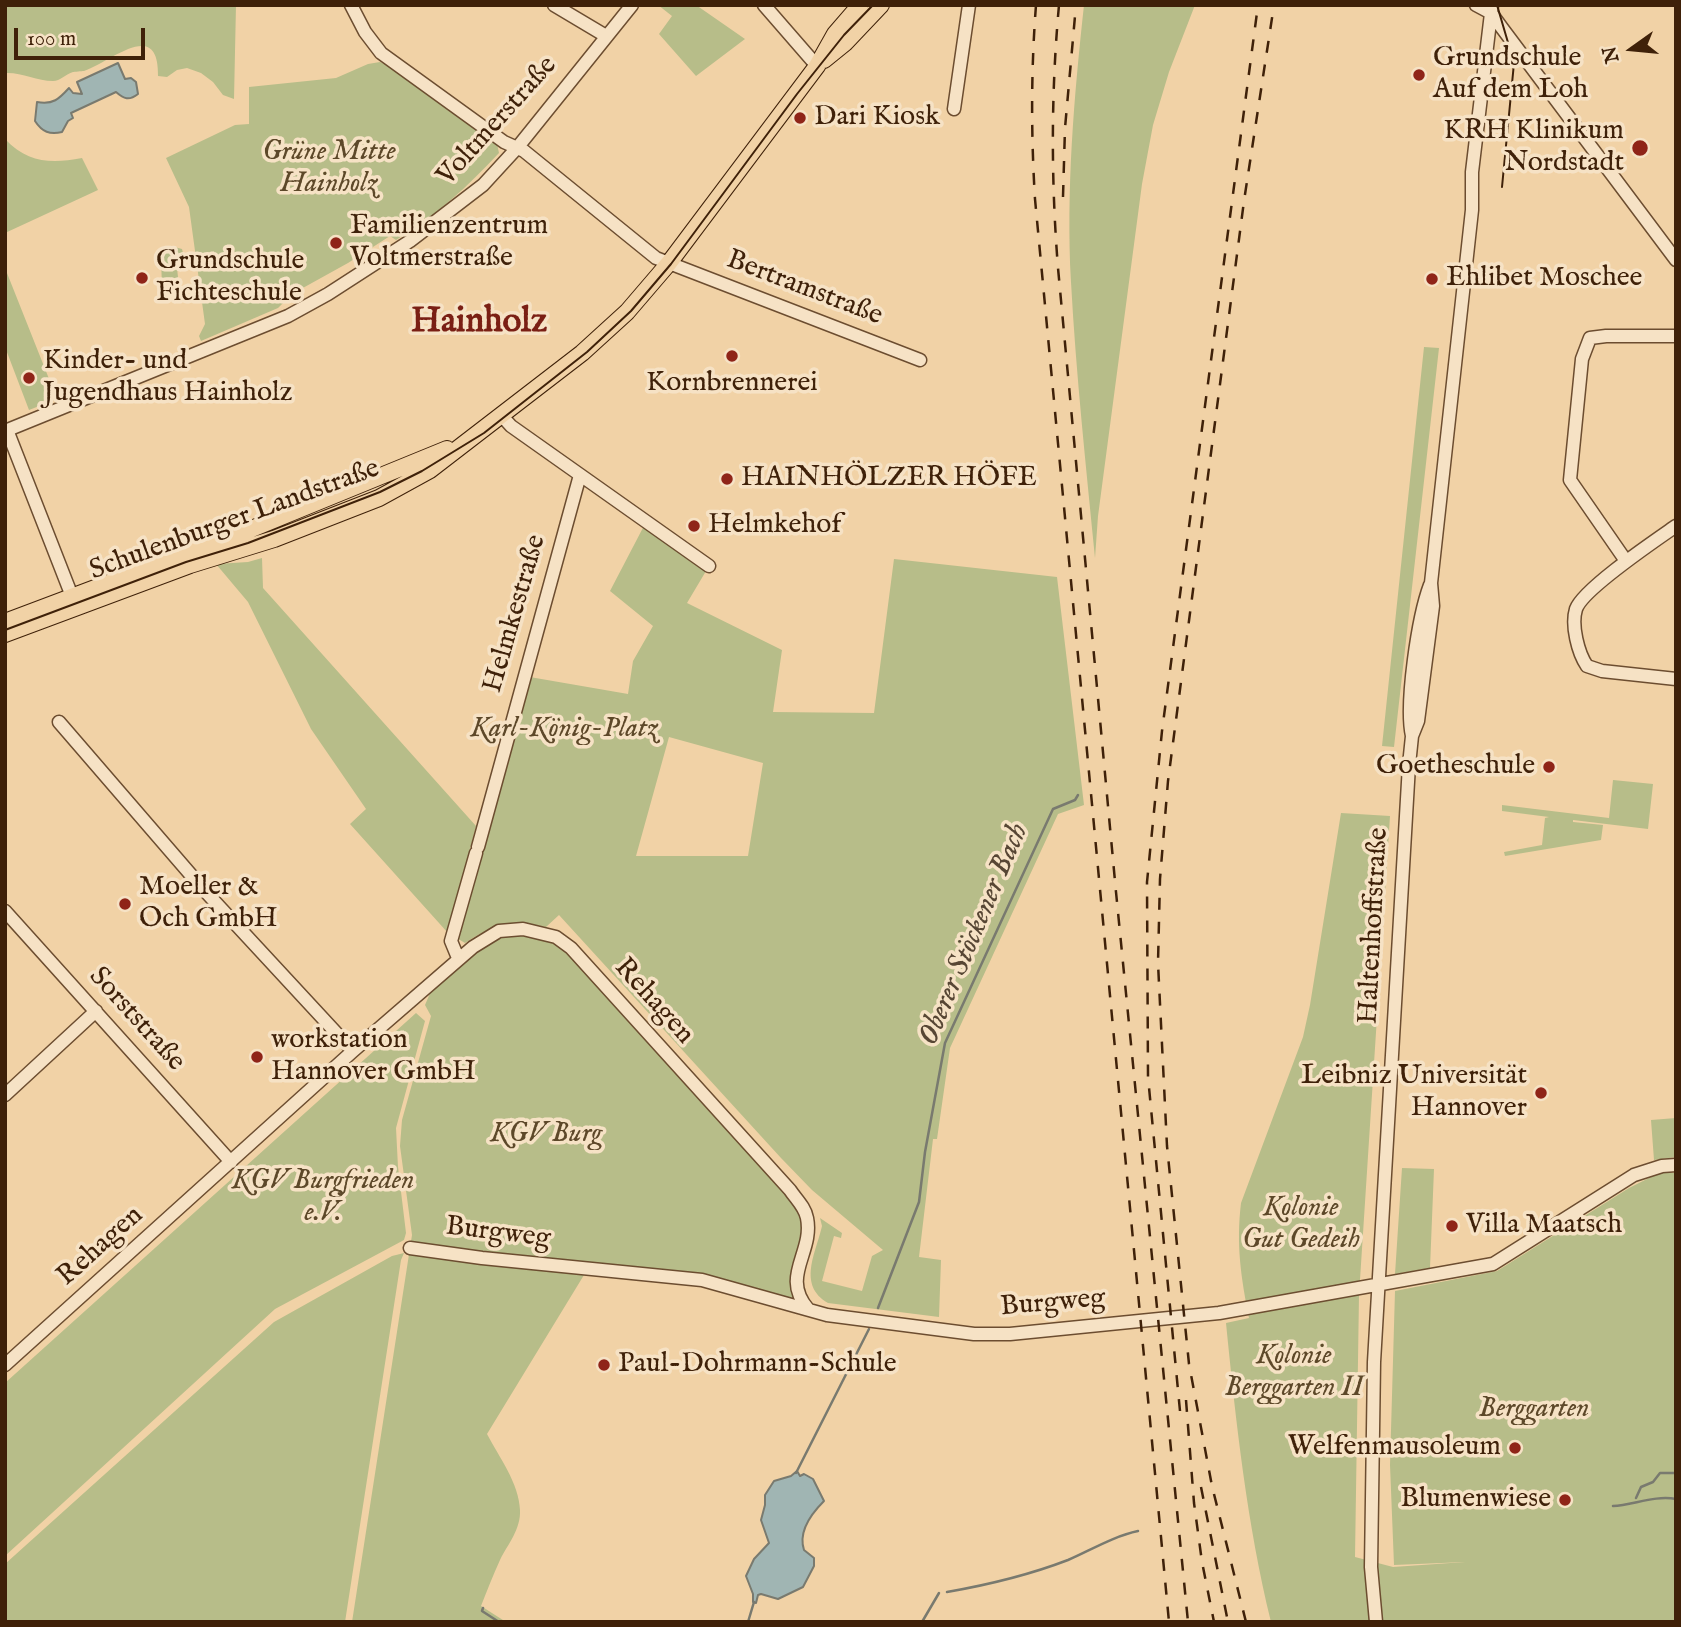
<!DOCTYPE html>
<html>
<head>
<meta charset="utf-8">
<style>
  body { margin:0 }
  #map { position:relative; width:1681px; height:1627px; overflow:hidden; background:#f1d2a6; font-family:"IM FELL English",serif }
  canvas { display:block }
  .frame { position:absolute; inset:0; border:7px solid #3f2109; pointer-events:none }
  .north { position:absolute; left:1597px; top:14px; width:70px; height:70px; -webkit-text-stroke:5px #f6e2c5; paint-order:stroke; rotate:255deg; font-size:19px; font-weight:700; line-height:28px; text-align:center; color:#3f2109 }
  .north::after { content:''; display:block; margin:auto; width:24px; height:32px; background:#3f2109; clip-path:polygon(50% 0,100% 100%,50% 72%,0 100%) }
  .scale { position:absolute; left:14px; top:28px; width:131px; height:32px; box-sizing:border-box; border:4px solid #3f2109; border-top:0; padding-left:9px; font-size:21px; line-height:24px; white-space:nowrap; color:#3f2109; -webkit-text-stroke:5px #f6e2c5; paint-order:stroke }
</style>
</head>
<body>
<div id="map">
<canvas width="1681" height="1627"></canvas>
<div class="frame"></div>
<div class="north">N</div>
<div class="scale">100 m</div>
</div>
<script>
const ctx = document.querySelector('canvas').getContext('2d');
ctx.lineJoin = 'round';
function fillPath(path, color) { ctx.fillStyle = color; ctx.fill(path, 'evenodd'); }
function stroke(path, color, width, dash) { ctx.strokeStyle = color; ctx.lineWidth = width; ctx.lineCap = dash ? 'butt' : 'round'; ctx.setLineDash(dash || []); ctx.stroke(path); }
function label(font, color, halo, rows, align = 'center') {
  ctx.font = font + ' "IM FELL English",serif'; ctx.lineWidth = 7; ctx.setLineDash([]); ctx.textBaseline = 'middle'; ctx.strokeStyle = halo; ctx.fillStyle = color; for (const [text, x, y, turn = 0] of rows) {
    ctx.save(); ctx.translate(x, y); ctx.rotate((+turn || 0) * Math.PI / 180); ctx.textAlign = isNaN(turn) ? turn : align; if (halo) ctx.strokeText(text, 0, 0); ctx.fillText(text, 0, 0); ctx.restore();
  }
}
fillPath(new Path2D(`
  M5,5H236L234,99L223,95L213,82L201,73L187,68L177,70L167,77L158,76C159,17 111,62 84,71C82,71 74,72 73,72C66,74 60,81 53,81C37,81 21,72 5,73Z
  M658,5H696L745,39L696,76L659,34L672,16Z
  M1084,5H1195L1169,72L1153,125L1142,184L1098,516L1095,558C1086,466 1076,374 1071,282C1066,190 1074,97 1084,5Z
  M380,62L387,65L497,144L499,153C467,187 436,216 396,240L390,236L348,263L292,294L278,308L201,341L199,336L205,324L189,207L166,158L235,125L249,124V87L336,78L368,64Z
  M5,139C28,163 51,164 82,158L98,190L5,233Z
  M171,246L182,249L185,261L177,268L179,286L162,287L161,258Z
  M5,268L57,399L29,410L5,347Z
  M1424,347L1439,348L1394,747L1382,746Z
  M646,522L709,566L687,603L782,650L773,712L874,713L894,559L1057,577L1084,805L1058,814L950,1048L937,1139H933L919,1257L941,1260L939,1317L828,1303C797,1285 816,1253 822,1226L820,1218L842,1233L841,1238L834,1236L822,1281L862,1291L872,1256L883,1250L812,1190L781,1158L559,915L546,927C512,920 494,924 465,943L455,937L495,796L509,757L524,676L628,694L633,661L653,626L610,591ZM669,737L763,763L748,856H636Z
  M262,558L263,588L476,826L448,933L350,824L366,809L311,729L248,602L216,564L248,562Z
  M1613,780L1653,784L1648,829L1573,820V822L1603,825L1601,840L1505,856L1504,852L1542,845L1545,818L1549,817L1502,811V805L1609,818Z
  M1341,813L1390,816L1359,1295L1355,1557L1393,1567L1465,1562L1394,1565L1390,1465L1395,1291L1497,1271L1629,1188L1659,1173H1676V1622H1271C1247,1524 1236,1423 1226,1323L1249,1318C1241,1277 1236,1245 1241,1203L1303,1037L1310,1005Z
  M512,930L556,937L807,1217L798,1268L809,1308L703,1281L584,1275L487,1434C499,1457 519,1483 520,1510C521,1529 508,1544 500,1560C493,1575 487,1591 481,1606L506,1622H352L412,1235L400,1146L402,1120L431,1016L425,1005L437,977L458,958Z
  M416,1013L425,1021L396,1128L398,1167L406,1233L404,1240L275,1309L5,1556V1383Z
  M1676,1118V1157L1654,1160L1651,1120Z
  M1402,1168L1434,1169L1430,1268L1395,1274Z
  M404,1253L401,1260L345,1622H5V1564L274,1322L392,1256Z`), '#b7bd89');
const water = new Path2D(`
  M118,63L125,79L131,78L136,82L138,94C129,101 124,99 116,92L71,113L73,118L68,121L62,132C50,135 42,132 35,121L37,102C53,105 59,99 69,88L73,93L82,94L77,82Z
  M797,1471L800,1476L804,1474L813,1479L824,1501C812,1513 798,1532 804,1550L814,1558V1566L803,1587L778,1599L761,1594L758,1595L756,1603L753,1602V1594L746,1576L754,1559L769,1543L761,1520L765,1505V1495L774,1481L791,1476Z`);
fillPath(water, '#a0b5b3');
stroke(water, '#797a6f', 2);
stroke(new Path2D(`
  M878,1308L919,1202L925,1152L945,1043L1053,809L1075,800L1078,795
  M796,1473L869,1329
  M1636,1498L1641,1487L1653,1482L1660,1473H1676
  M1613,1506C1633,1505 1655,1495 1676,1499
  M947,1592C987,1585 1029,1575 1068,1560C1091,1550 1114,1536 1138,1531
  M483,1608L482,1611L499,1622
  M748,1622L754,1602
  M922,1622L939,1593`), '#797a6f', 2.5);
const minor = new Path2D(`
  M351,5L365,32L381,53L504,142L524,151L656,258L920,360
  M554,5L606,36
  M764,5L817,66
  M1476,5L1491,13L1502,28L1676,260
  M954,109L969,5
  M502,416L511,426L709,566
  M7,430L75,604
  M5,431L288,316L328,294L410,241L483,185L517,148L632,5
  M1676,526C1656,540 1583,589 1576,609C1571,625 1578,653 1587,666L1602,671L1676,679
  M1626,561L1570,480L1582,359L1590,338L1606,336H1676
  M59,722L204,890L353,1051
  M1412,736C1405,704 1418,617 1430,585
  M478,847L580,475
  M5,911L231,1162
  M458,958L451,941L476,853
  M5,1095L96,1011
  M410,1248L482,1258L702,1280L827,1315L974,1334H1010L1219,1313L1493,1264L1634,1175L1662,1166L1676,1165
  M5,1365L353,1051L473,947L499,931L523,929L556,937L571,948L790,1190C796,1199 805,1207 807,1218C814,1253 780,1276 808,1309
  M1376,1622L1371,1567L1374,1362L1409,765L1412,736L1418,721L1433,606L1431,583L1472,210V172L1492,5`);
const major = new Path2D(`
  M824,60L845,43L881,5
  M5,622L244,532L447,449
  M5,634L190,565L274,539L379,498L430,470L582,353L627,312L669,263L817,66L835,34L860,5`);
stroke(minor, '#6c4d30', 15);
stroke(major, '#3f2109', 18);
stroke(minor, '#f6e2c5', 12);
stroke(major, '#f1d2a6', 16);
stroke(new Path2D(`
  M1497,5L1514,63L1502,187
  M5,630L186,562L248,543L380,492L422,471L484,433L587,352L631,311L671,264L797,94L844,35L873,5`), '#3f2109', 2);
stroke(new Path2D(`
  M1036,5C1031,70 1031,134 1035,199L1169,1622
  M1059,5C1051,93 1051,180 1058,268L1116,892L1188,1622
  M1063,197L1065,128L1076,5
  M1186,1400L1194,1503L1202,1562L1214,1622
  M1180,1411L1148,1077L1147,882L1162,731L1258,5
  M1201,1487L1228,1622
  M1246,1622L1212,1486L1189,1364L1167,1146L1158,963L1160,879L1168,781L1244,201L1274,5`), '#3f2109', 2.5, [12, 12]);
for (const [x, y, r, color] of [
  [1419,75,7,"#8f2418"],
  [800,118,7,"#8f2418"],
  [1640,148,9,"#8f2418"],
  [336,243,7,"#8f2418"],
  [142,278,7,"#8f2418"],
  [1432,279,7,"#8f2418"],
  [732,356,7,"#8f2418"],
  [29,378,7,"#8f2418"],
  [727,479,7,"#8f2418"],
  [694,526,7,"#8f2418"],
  [1549,767,7,"#8f2418"],
  [125,904,7,"#8f2418"],
  [257,1057,7,"#8f2418"],
  [1541,1093,7,"#8f2418"],
  [1452,1226,7,"#8f2418"],
  [604,1365,7,"#8f2418"],
  [1515,1448,7,"#8f2418"],
  [1565,1500,7,"#8f2418"]
]) { const dot = new Path2D(); dot.arc(x, y, r, 0, 2 * Math.PI); ctx.fillStyle = color; ctx.fill(dot); stroke(dot, '#f6e2c5', 2.5); }
label('28px', '#3f2109', '#f6e2c5', [
  ["Grundschule",1433,59],
  ["Auf dem Loh",1433,91],
  ["Dari Kiosk",814,118],
  ["KRH Klinikum",1624,132,"right"],
  ["Nordstadt",1624,164,"right"],
  ["Familienzentrum",350,227],
  ["Voltmerstraße",350,259],
  ["Grundschule",156,262],
  ["Fichteschule",156,294],
  ["Ehlibet Moschee",1446,279],
  ["Kinder- und",43,362],
  ["Jugendhaus Hainholz",43,394],
  ["Kornbrennerei",732,384,"center"],
  ["HAINHÖLZER HÖFE",741,479],
  ["Helmkehof",708,526],
  ["Goetheschule",1535,767,"right"],
  ["Moeller &",139,888],
  ["Och GmbH",139,920],
  ["workstation",271,1041],
  ["Hannover GmbH",271,1073],
  ["Leibniz Universität",1527,1077,"right"],
  ["Hannover",1527,1109,"right"],
  ["Villa Maatsch",1466,1226],
  ["Paul-Dohrmann-Schule",618,1365],
  ["Welfenmausoleum",1501,1448,"right"],
  ["Blumenwiese",1551,1500,"right"]
], 'left');
label('28px', '#3f2109', '#f6e2c5', [
  ["Voltmerstraße",498,122,-48],
  ["Bertramstraße",804,289,21],
  ["Schulenburger Landstraße",235,521,-20],
  ["Helmkestraße",516,614,-74],
  ["Haltenhoffstraße",1375,926,-87],
  ["Rehagen",653,1002,48],
  ["Sorststraße",136,1020,48],
  ["Burgweg",498,1234,7],
  ["Rehagen",101,1247,-42],
  ["Burgweg",1053,1304,-5]
]);
label('italic 28px', '#5d4829', '#f6e2c5', [
  ["Grüne Mitte",329,153],
  ["Hainholz",329,185],
  ["Karl-König-Platz",564,730],
  ["KGV Burg",546,1135],
  ["KGV Burgfrieden",323,1182],
  ["e.V.",323,1214],
  ["Kolonie",1301,1209],
  ["Gut Gedeih",1301,1241],
  ["Kolonie",1294,1357],
  ["Berggarten II",1294,1389],
  ["Berggarten",1534,1410]
]);
label('italic 30px', '#574634', '#f6e2c5', [
  ["Oberer Stöckener Bach",975,935,-67]
]);
label('bold 35px', '#7a1f14', '#f6e2c5', [
  ["Hainholz",479,324]
]);
</script>
</body>
</html>
